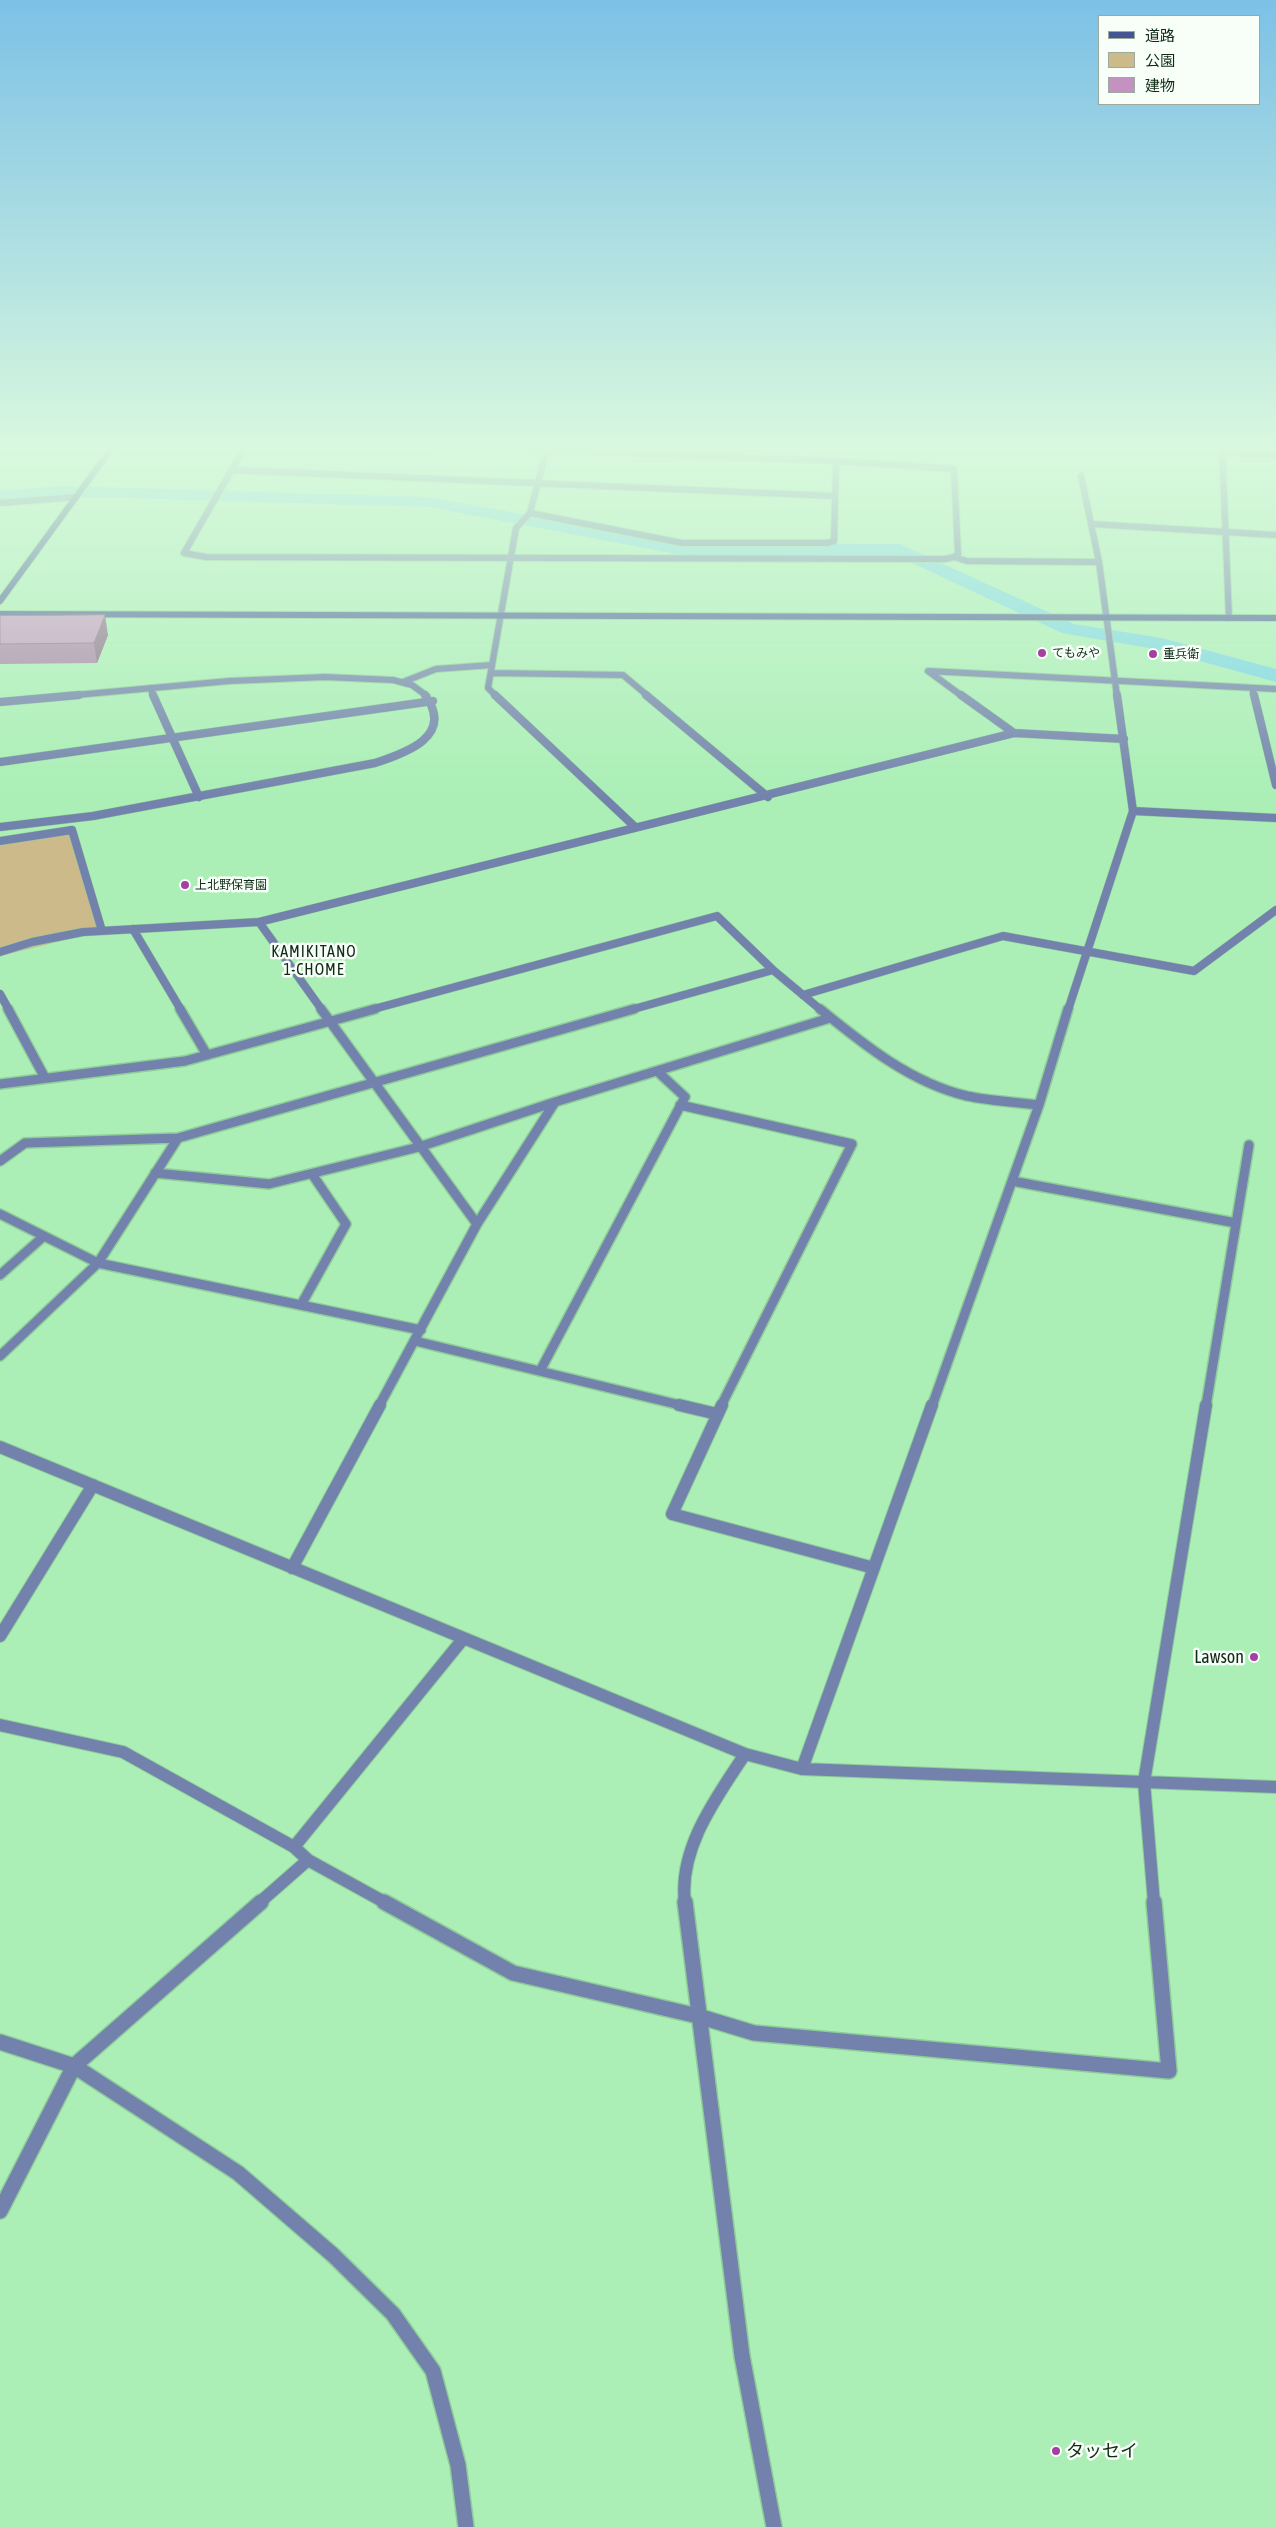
<!DOCTYPE html>
<html>
<head>
<meta charset="utf-8">
<style>
  body { margin:0 }
  #map { position:relative; width:1276px; height:2527px; overflow:hidden; background:#abefb6; font-family:"Asap Condensed","Noto Sans JP",sans-serif }
  canvas { display:block }
  .legend { position:absolute; left:1098px; top:15px; width:162px; height:90px; box-sizing:border-box; background:#f8fef8; border:1px solid #9baa9e; margin:0; padding:6px 9px; list-style:none; font-size:15px; color:#0f2b16 }
  .legend li { display:flex; align-items:center; gap:10px; height:25px }
  .legend b { width:25px; border:1px solid #9baa9e }
</style>
</head>
<body>
<div id="map">
<canvas width="1276" height="2527"></canvas>
<ul class="legend">
<li><b style="height:6px;background:#435693"></b>道路</li>
<li><b style="height:14px;background:#ccba8a"></b>公園</li>
<li><b style="height:14px;background:#c591c0"></b>建物</li>
</ul>
</div>
<script>
const ctx = document.querySelector('canvas').getContext('2d');
ctx.lineJoin = 'round';
function fillPath(path, color) { ctx.fillStyle = color; ctx.fill(path, 'evenodd'); }
function stroke(path, color, width, dash) { ctx.strokeStyle = color; ctx.lineWidth = width; ctx.lineCap = dash ? 'butt' : 'round'; ctx.setLineDash(dash || []); ctx.stroke(path); }
function label(font, color, halo, rows, align = 'center') {
  ctx.font = font + ' "Asap Condensed","Noto Sans JP",sans-serif'; ctx.lineWidth = 5; ctx.setLineDash([]); ctx.textBaseline = 'middle'; ctx.strokeStyle = halo; ctx.fillStyle = color; for (const [text, x, y, turn = 0] of rows) {
    ctx.save(); ctx.translate(x, y); ctx.rotate((+turn || 0) * Math.PI / 180); ctx.textAlign = isNaN(turn) ? turn : align; if (halo) ctx.strokeText(text, 0, 0); ctx.fillText(text, 0, 0); ctx.restore();
  }
}
fillPath(new Path2D(`
  M73,834L102,931L0,956V844Z`), '#ccba8a');
fillPath(new Path2D(`
  M62,486L429,497L681,543L900,544L1074,624L1162,638L1276,669V682L1160,650L1062,633L897,556L681,555L429,507L62,496L0,501V491Z`), '#7ad5e4');
const laneFar3 = new Path2D(`
  M403,682L436,669L492,665
  M150,688L154,696
  M65,696L229,681L325,677L393,680L412,685L427,696`);
const laneFar2 = new Path2D(`
  M153,695L199,797
  M0,702L79,695
  M0,762L433,701
  M0,827L93,816L375,763C406,753 455,736 425,695`);
const laneFar1 = new Path2D(`
  M1144,1782L1154,1903`);
const lane = new Path2D(`
  M698,2016L754,2033L1169,2071L1154,1902`);
const streetFar4 = new Path2D(`
  M246,445L184,553L206,557L945,559L954,557L967,561L1099,562
  M436,445L836,461L954,469L958,554L954,557
  M1222,445L1229,618
  M1222,452L1276,455
  M231,470L834,496
  M1081,476L1099,562L1117,696
  M0,503L76,497
  M530,513L682,543H827L834,541L836,461
  M1091,524L1276,535
  M491,673L623,675L648,696
  M1252,688L1254,696
  M496,696L488,688L516,528L530,513L547,448
  M962,696L928,671L1276,689`);
const streetFar3 = new Path2D(`
  M495,695L634,826
  M646,695L768,797
  M961,695L1014,733
  M1254,695L1276,785
  M1133,811L1276,818
  M0,841L72,830L102,931
  M259,922L322,1010
  M133,929L181,1010
  M0,952L32,942L83,932L259,922L1014,733L1124,739
  M0,994L9,1010
  M803,995L1003,936L1194,971L1276,910
  M370,1010L717,916L773,970
  M630,1010L773,970L821,1010
  M1068,1010L1133,811L1117,695`);
const streetFar2 = new Path2D(`
  M8,1009L45,1078
  M180,1009L207,1055
  M321,1009L477,1224
  M820,1009C863,1044 911,1083 967,1096C991,1101 1015,1102 1039,1105
  M0,1084L185,1061L375,1009
  M680,1105L852,1144L721,1406
  M0,1161L25,1143L178,1138
  M155,1173L269,1184L419,1147L555,1102L830,1018
  M1012,1181L1236,1223
  M0,1214L98,1263L421,1330
  M0,1275L44,1236
  M301,1305L346,1224L312,1174
  M415,1341L684,1406
  M0,1356L98,1263L178,1138L634,1009
  M540,1371L685,1097L657,1071
  M379,1406L477,1224L555,1102
  M932,1406L1039,1105L1068,1009
  M1206,1406L1249,1145`);
const streetFar1 = new Path2D(`
  M679,1405L717,1414
  M722,1405L672,1514L874,1568
  M0,1447L745,1754L802,1769L1276,1787
  M292,1568L380,1405
  M0,1636L93,1485
  M0,1725L123,1752L294,1847L308,1860L259,1903
  M802,1769L932,1405
  M1144,1782L1206,1405
  M294,1847L463,1639
  M308,1860L386,1903
  M685,1903C678,1848 717,1797 745,1754`);
const street = new Path2D(`
  M384,1902L513,1973L698,2016
  M685,1902L742,2356L774,2527
  M0,2042L74,2066L238,2173L333,2255L393,2314L433,2371L458,2465L466,2527
  M0,2211L74,2066L261,1902`);
const secondary = new Path2D(`
  M0,601L114,445
  M0,614L1276,618`);
stroke(laneFar3, '#8fcc99', 8);
stroke(laneFar2, '#8fcc99', 9);
stroke(laneFar1, '#8fcc99', 14);
stroke(lane, '#8fcc99', 18);
stroke(streetFar4, '#8fcc99', 8);
stroke(streetFar3, '#8fcc99', 9);
stroke(streetFar2, '#8fcc99', 12);
stroke(streetFar1, '#8fcc99', 14);
stroke(street, '#8fcc99', 18);
stroke(secondary, '#8fcc99', 8);
stroke(laneFar3, '#7382ac', 6);
stroke(laneFar2, '#7382ac', 8);
stroke(laneFar1, '#7382ac', 12);
stroke(lane, '#7382ac', 15);
stroke(streetFar4, '#7382ac', 6);
stroke(streetFar3, '#7382ac', 8);
stroke(streetFar2, '#7382ac', 9);
stroke(streetFar1, '#7382ac', 12);
stroke(street, '#7382ac', 15);
stroke(secondary, '#435693', 6);
fillPath(new Path2D(`
  M0,616L108,635L97,663L0,664Z`), '#a97da5');
fillPath(new Path2D(`
  M105,615L108,635L97,663L94,643Z`), '#8a6686');
const building = new Path2D(`
  M105,615L94,643L0,644V616Z`);
fillPath(building, '#c591c0');
stroke(building, '#8a6686', 1);
const sky = ctx.createLinearGradient(0, 0, 0, 799);
sky.addColorStop(0, '#7cc1e6');
sky.addColorStop(0.56, '#d9f8de');
sky.addColorStop(1, '#d9f8de00');
ctx.fillStyle = sky;
ctx.fillRect(0, 0, 1276, 799);
for (const [x, y, r, color] of [
  [1042,653,5,"#a63fa2"],
  [1153,654,5,"#a63fa2"],
  [185,885,5,"#a63fa2"],
  [1254,1657,5,"#a63fa2"],
  [1056,2451,5,"#a63fa2"]
]) { const dot = new Path2D(); dot.arc(x, y, r, 0, 2 * Math.PI); ctx.fillStyle = color; ctx.fill(dot); stroke(dot, '#f8fef8', 2); }
label('12px', '#0f2b16', '#f8fef8', [
  ["てもみや",1052,653],
  ["重兵衛",1163,654],
  ["上北野保育園",195,885]
], 'left');
ctx.letterSpacing = '1px';
label('16px', '#0f2b16', '#f8fef8', [
  ["KAMIKITANO",314,952],
  ["1-CHOME",314,970]
]);
ctx.letterSpacing = '0px';
label('18px', '#0f2b16', '#f8fef8', [
  ["Lawson",1244,1657],
  ["タッセイ",1066,2451,"left"]
], 'right');
</script>
</body>
</html>
